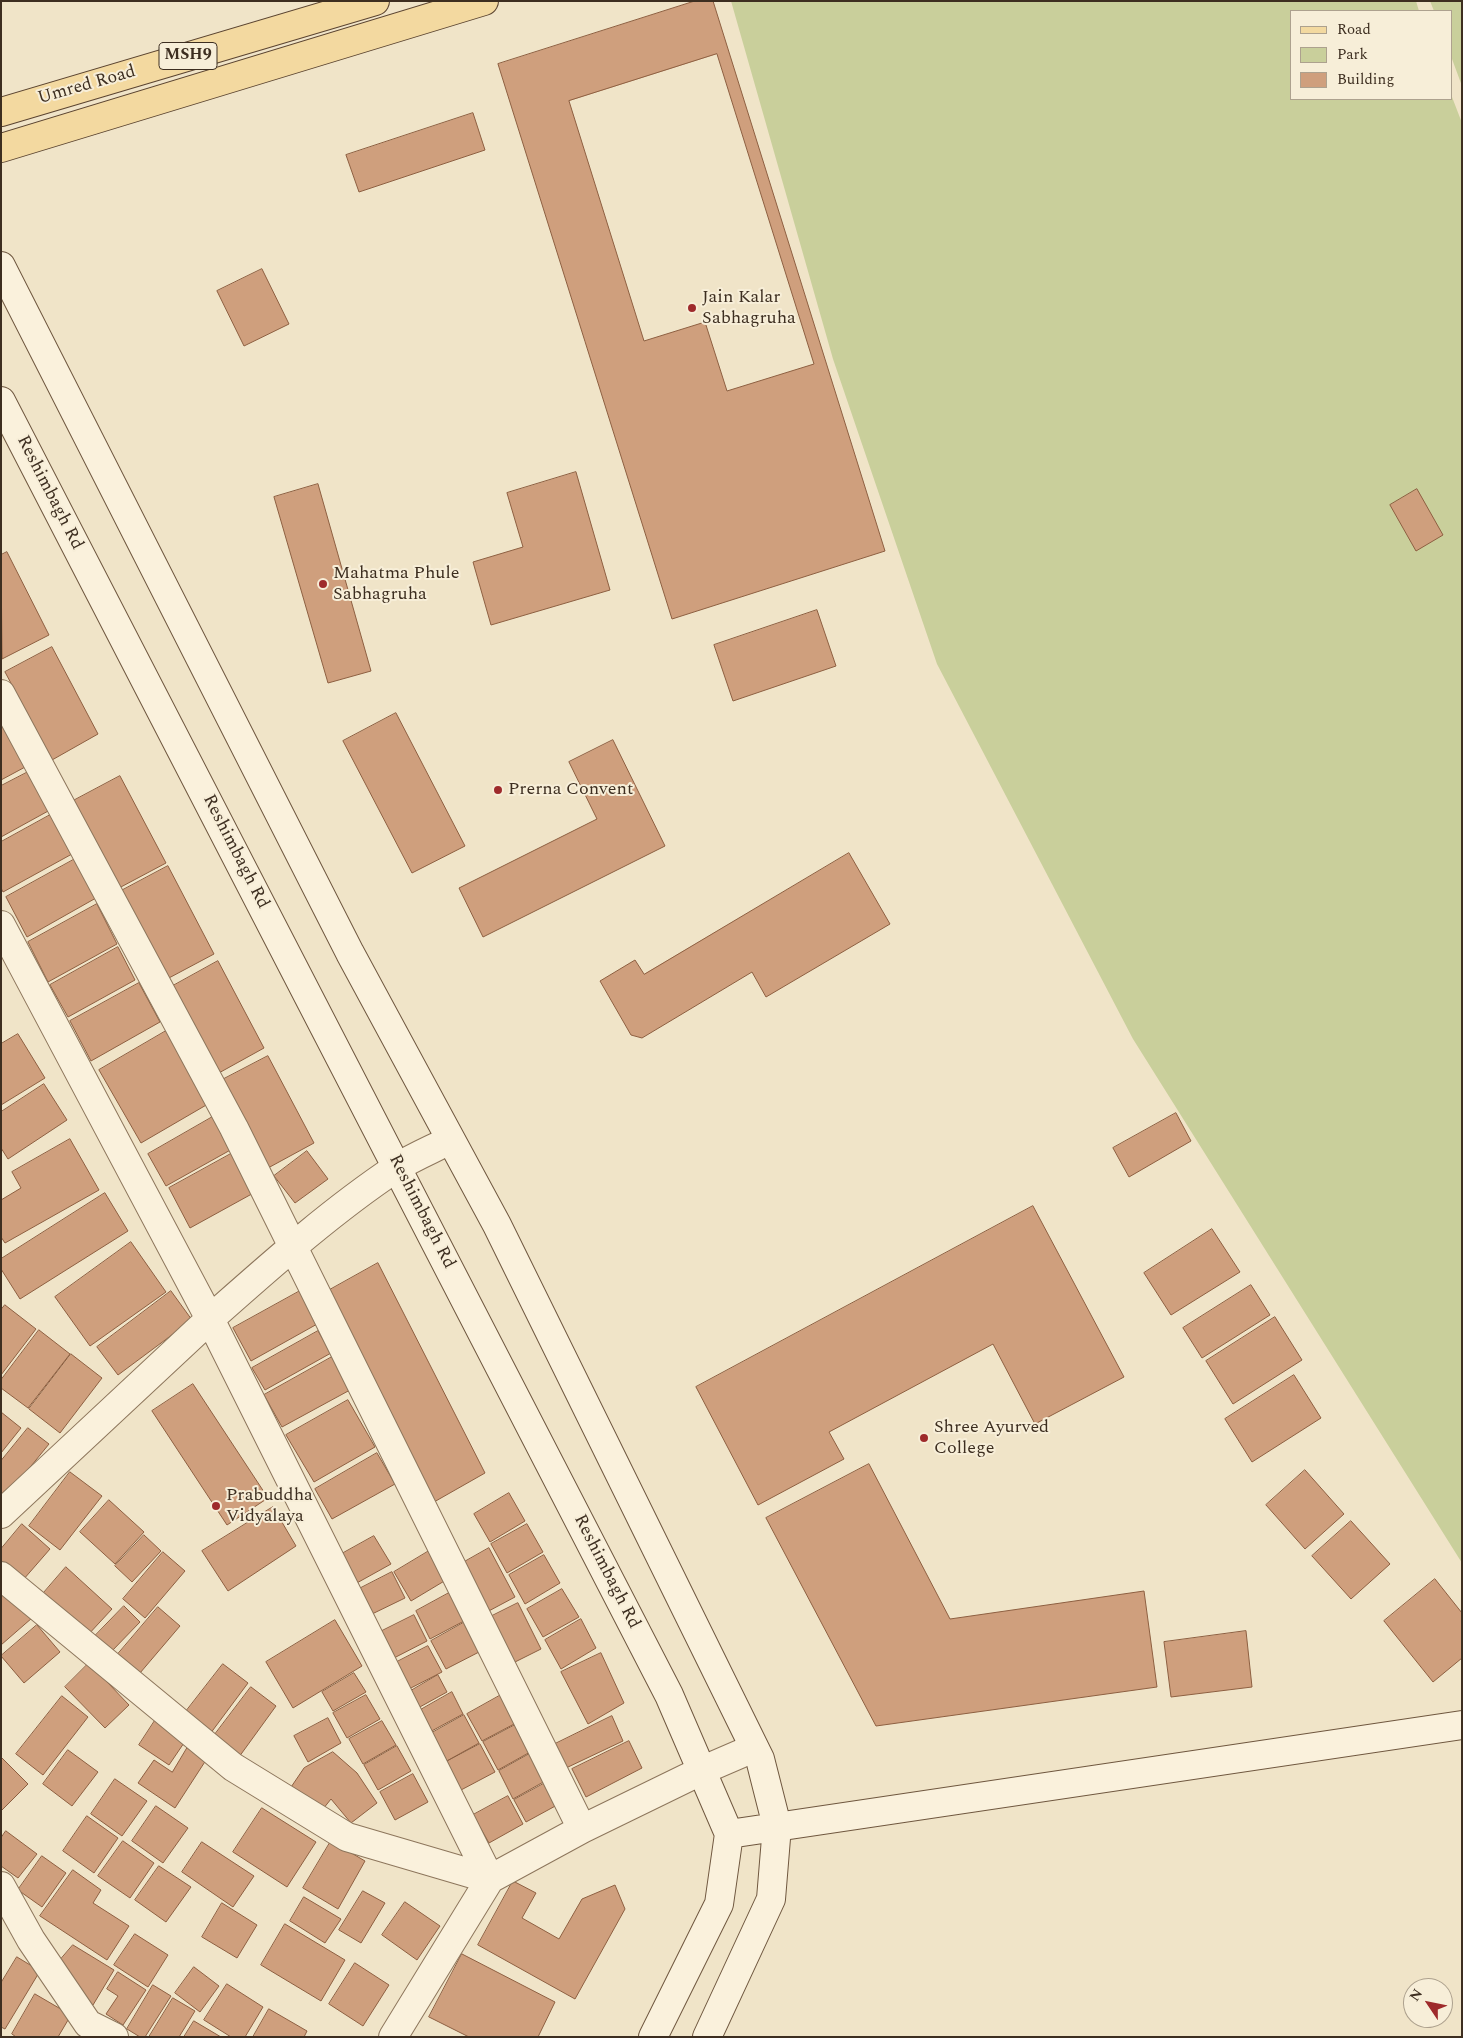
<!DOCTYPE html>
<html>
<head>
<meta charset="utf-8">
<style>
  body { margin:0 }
  #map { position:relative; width:1463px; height:2038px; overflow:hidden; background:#f0e4c8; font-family:Spectral,serif }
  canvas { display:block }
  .frame { position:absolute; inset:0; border:2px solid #3d2e20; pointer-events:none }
  .legend { position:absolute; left:1290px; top:10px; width:162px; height:90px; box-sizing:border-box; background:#f7eed8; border:1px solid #ada18e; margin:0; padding:6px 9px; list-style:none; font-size:15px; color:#3d2e20 }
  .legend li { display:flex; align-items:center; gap:10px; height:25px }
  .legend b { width:25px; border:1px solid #ada18e }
  .north { position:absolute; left:1403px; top:1978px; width:50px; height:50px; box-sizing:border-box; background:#f7eed8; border:1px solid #ada18e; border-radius:50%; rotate:304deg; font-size:14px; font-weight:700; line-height:20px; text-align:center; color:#3d2e20 }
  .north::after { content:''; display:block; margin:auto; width:18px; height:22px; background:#9e2a2b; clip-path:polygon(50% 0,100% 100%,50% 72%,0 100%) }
</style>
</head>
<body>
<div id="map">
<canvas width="1463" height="2038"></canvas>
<div class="frame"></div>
<ul class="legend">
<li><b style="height:6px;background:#f3d9a0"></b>Road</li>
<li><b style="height:14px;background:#c9cf9b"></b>Park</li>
<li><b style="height:14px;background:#cf9f7d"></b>Building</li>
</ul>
<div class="north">N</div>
</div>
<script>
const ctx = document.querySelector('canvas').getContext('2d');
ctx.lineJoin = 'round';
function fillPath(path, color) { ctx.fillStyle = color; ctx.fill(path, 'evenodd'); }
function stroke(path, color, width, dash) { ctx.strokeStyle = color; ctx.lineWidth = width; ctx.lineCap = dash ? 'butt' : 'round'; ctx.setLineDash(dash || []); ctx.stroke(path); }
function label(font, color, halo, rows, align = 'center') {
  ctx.font = font + ' Spectral,serif'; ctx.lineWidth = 4; ctx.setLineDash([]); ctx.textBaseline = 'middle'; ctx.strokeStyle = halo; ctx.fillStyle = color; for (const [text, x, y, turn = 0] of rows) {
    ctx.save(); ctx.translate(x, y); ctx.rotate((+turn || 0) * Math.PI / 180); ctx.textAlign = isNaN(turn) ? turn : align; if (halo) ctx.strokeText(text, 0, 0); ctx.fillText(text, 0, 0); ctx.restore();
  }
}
fillPath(new Path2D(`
  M731,1H1416L1419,11H1292V99H1452V97L1462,123V1563L1133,1039L937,664L833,359Z
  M1430,1H1462V86L1452,59V11H1434Z`), '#c9cf9b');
const building = new Path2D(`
  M695,1H713L885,551L672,619L498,64Z
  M717,54L814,364L727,391L705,322L644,341L569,101Z
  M473,113L485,150L359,192L346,155Z
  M262,269L289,324L244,346L217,291Z
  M576,472L610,590L491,625L473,562L523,547L507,493Z
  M318,484L371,671L328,683L274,497Z
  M1417,489L1443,535L1416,551L1390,505Z
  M7,552L49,635L2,659L1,555Z
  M817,610L836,666L733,701L714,645Z
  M52,647L98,734L52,760L5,672Z
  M396,713L465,846L412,873L343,741Z
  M7,726L27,766L1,780V729Z
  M613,740L665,846L483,937L459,888L597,819L569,762Z
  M30,771L50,810L1,837V786Z
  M120,776L166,863L119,888L73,801Z
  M52,814L72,854L3,892L1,888V842Z
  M849,853L890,924L766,997L752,972L642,1038L631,1035L600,981L635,960L644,974Z
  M75,859L96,898L27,937L6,897Z
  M168,866L214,954L167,979L121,891Z
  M97,904L117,944L48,982L28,942Z
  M118,947L135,980L68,1017L50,985Z
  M218,961L264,1048L217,1074L171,987Z
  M139,983L160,1022L91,1061L70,1021Z
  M166,1031L208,1104L141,1143L99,1070Z
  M18,1034L45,1078L1,1105V1044Z
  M268,1056L314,1143L268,1168L222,1080Z
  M44,1084L67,1120L8,1159L1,1148V1112Z
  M1176,1113L1191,1141L1129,1177L1113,1148Z
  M216,1115L234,1148L166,1186L148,1154Z
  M70,1139L99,1190L5,1243L1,1237V1200L21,1188L12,1172Z
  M238,1150L259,1190L190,1228L169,1188Z
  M307,1151L328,1179L295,1203L274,1176Z
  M105,1193L128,1231L20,1299L1,1269V1259Z
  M1033,1206L1124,1377L1035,1424L993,1344L829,1432L844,1459L758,1505L696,1387Z
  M1212,1229L1240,1272L1171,1315L1144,1273Z
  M131,1242L166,1292L90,1346L55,1297Z
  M378,1263L485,1473L434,1502L326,1292Z
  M1251,1285L1270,1315L1202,1358L1183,1328Z
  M171,1291L192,1320L118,1375L97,1347Z
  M300,1291L319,1323L251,1361L233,1328Z
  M5,1305L36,1329L1,1375V1310Z
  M1275,1317L1302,1360L1233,1404L1206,1361Z
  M39,1330L70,1354L28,1408L1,1388V1380Z
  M318,1331L331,1353L265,1390L252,1368Z
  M71,1354L102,1378L60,1433L29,1409Z
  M332,1357L350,1390L282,1427L264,1395Z
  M1294,1375L1321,1418L1252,1462L1225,1419Z
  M193,1384L268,1498L227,1525L152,1411Z
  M348,1400L375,1447L314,1482L286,1435Z
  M1,1412L21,1428L1,1453Z
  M28,1428L49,1444L1,1503V1461Z
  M377,1453L395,1484L332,1519L315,1489Z
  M869,1464L950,1619L1144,1591L1157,1687L876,1726L766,1518Z
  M1305,1470L1344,1514L1305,1549L1266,1505Z
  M70,1472L102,1496L60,1550L29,1526Z
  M509,1493L525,1521L490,1542L474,1514Z
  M109,1500L144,1532L115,1564L80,1532Z
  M273,1507L296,1546L228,1591L202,1551Z
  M1351,1521L1390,1564L1351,1599L1312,1556Z
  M22,1524L50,1549L23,1580L1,1561V1549Z
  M527,1524L543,1552L507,1573L491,1544Z
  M144,1535L161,1551L132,1582L115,1566Z
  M374,1536L391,1564L355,1584L338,1556Z
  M489,1548L515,1597L485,1613L459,1565Z
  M429,1551L446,1580L411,1601L394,1572Z
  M163,1552L185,1571L145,1618L123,1599Z
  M544,1555L560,1583L525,1604L509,1575Z
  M66,1567L112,1609L87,1636L41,1596Z
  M392,1572L405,1598L370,1615L357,1590Z
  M1435,1579L1462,1613V1658L1433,1682L1384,1621Z
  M562,1589L579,1617L543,1637L527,1609Z
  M8,1591L32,1618L1,1645V1597Z
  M449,1593L464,1621L430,1639L416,1611Z
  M518,1603L541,1649L509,1665L486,1619Z
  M124,1606L140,1622L111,1652L94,1637Z
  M158,1607L180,1626L140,1673L118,1654Z
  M414,1615L427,1641L392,1659L378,1633Z
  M581,1619L596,1648L561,1669L545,1640Z
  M335,1620L362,1666L293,1708L266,1662Z
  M465,1622L481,1651L446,1669L431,1641Z
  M37,1625L60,1652L24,1683L1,1656Z
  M1246,1631L1252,1687L1171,1697L1164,1642Z
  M428,1646L442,1672L407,1690L393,1664Z
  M601,1653L624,1703L588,1724L561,1672Z
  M89,1663L129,1705L105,1728L65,1687Z
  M223,1664L248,1683L210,1734L184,1714Z
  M354,1673L366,1692L333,1711L322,1692Z
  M438,1675L447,1692L418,1708L409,1692Z
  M251,1687L276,1706L239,1757L213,1737Z
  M452,1692L463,1714L428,1733L417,1712Z
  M366,1695L380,1719L347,1738L333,1713Z
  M501,1695L516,1723L482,1741L467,1714Z
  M62,1696L88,1717L43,1775L16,1754Z
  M464,1715L479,1743L445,1762L430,1734Z
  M612,1716L623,1741L566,1768L555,1744Z
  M328,1718L341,1743L308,1762L294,1736Z
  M156,1719L186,1740L169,1765L139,1745Z
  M382,1721L396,1745L363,1764L349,1739Z
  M517,1724L532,1751L498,1770L483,1742Z
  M629,1741L642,1768L586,1797L572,1769Z
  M480,1744L495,1772L461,1790L446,1762Z
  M189,1745L208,1757L175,1808L138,1783L154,1760L172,1772Z
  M397,1746L411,1771L378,1790L364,1765Z
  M68,1750L98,1772L72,1806L43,1784Z
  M333,1752L357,1773L377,1803L351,1823L331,1799L319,1814L287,1793L304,1768Z
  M533,1752L547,1780L513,1799L499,1771Z
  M1,1757L28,1784L1,1811Z
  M413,1774L428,1802L395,1820L380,1792Z
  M115,1779L147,1801L122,1836L91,1814Z
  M547,1782L559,1804L526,1822L514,1800Z
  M508,1796L523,1824L489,1843L473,1815Z
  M156,1806L188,1828L163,1863L132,1841Z
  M262,1808L316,1842L287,1887L233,1852Z
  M87,1816L118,1838L94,1873L63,1851Z
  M6,1831L37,1854L18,1878L1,1866V1838Z
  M123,1841L154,1863L130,1898L98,1876Z
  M331,1841L365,1861L338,1909L303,1888Z
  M202,1842L254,1876L233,1907L182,1872Z
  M42,1856L66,1873L42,1907L18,1890Z
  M159,1866L191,1887L166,1922L135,1900Z
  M73,1870L101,1890L93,1903L129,1926L107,1960L40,1916Z
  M513,1881L536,1893L522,1918L559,1939L582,1899L615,1885L625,1909L575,1999L478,1945Z
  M363,1891L385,1903L361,1943L339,1930Z
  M304,1897L341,1919L325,1943L290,1921Z
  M405,1902L440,1926L417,1960L382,1935Z
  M222,1903L257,1925L237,1958L202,1937Z
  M285,1924L345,1960L321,2001L261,1965Z
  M135,1934L168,1955L148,1987L114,1965Z
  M73,1945L114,1970L93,2005L81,1996L65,1974L61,1959Z
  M462,1954L555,2002L538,2037H469L429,2017Z
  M17,1957L40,1971L5,2029L1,2027V1983Z
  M355,1963L389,1985L363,2026L329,2004Z
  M194,1967L219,1986L200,2012L175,1993Z
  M118,1972L146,1990L123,2025L106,2014L118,1996L107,1989Z
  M227,1984L263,2007L245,2037H231L204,2020Z
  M153,1985L171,1996L145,2037H140L127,2029Z
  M35,1994L71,2015L58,2037H16L12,2034Z
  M173,1998L195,2011L179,2037H149Z
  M269,2009L307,2031L304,2037H253Z
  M194,2021L221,2037H184Z`);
fillPath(building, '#cf9f7d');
stroke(building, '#8d5f41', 1);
const street = new Path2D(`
  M1,694L234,1128L582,1829
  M1,925L210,1319C270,1266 330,1212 396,1168C413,1157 433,1149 450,1140
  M1,1514L210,1319L490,1879
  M1,1576L233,1767L347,1837L490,1879
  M1,1886L31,1940L88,2024L114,2037
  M393,2037L490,1879L582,1829L703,1770L754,1748`);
const secondary = new Path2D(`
  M1,266L350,953L497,1225L760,1759L777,1826L771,1899L707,2037
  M1,401L669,1695L729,1834L719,1904L653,2037
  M729,1834L1462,1725`);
const primary = new Path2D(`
  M1,112L375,1
  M1,148L484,1`);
stroke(street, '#8d765c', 30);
stroke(secondary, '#6f573f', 30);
stroke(primary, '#5b4430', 30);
stroke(street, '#faf1dc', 28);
stroke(secondary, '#faf1dc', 28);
stroke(primary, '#f3d9a0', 28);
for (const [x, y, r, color] of [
  [692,308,5,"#9e2a2b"],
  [323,584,5,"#9e2a2b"],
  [498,790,5,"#9e2a2b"],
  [924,1438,5,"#9e2a2b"],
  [216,1506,5,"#9e2a2b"]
]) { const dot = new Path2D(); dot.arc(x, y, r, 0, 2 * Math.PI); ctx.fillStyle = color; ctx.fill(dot); stroke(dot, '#f7eed8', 2); }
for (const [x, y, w] of [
  [188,56,58]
]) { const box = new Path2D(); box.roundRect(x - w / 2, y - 13.5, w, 27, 4); ctx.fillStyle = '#f7eed8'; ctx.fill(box); stroke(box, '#3d2e20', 1); }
label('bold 16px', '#3d2e20', null, [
  ["MSH9",188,56]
]);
label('18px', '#3d2e20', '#f7eed8', [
  ["Umred Road",87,86,-16],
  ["Reshimbagh Rd",49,493,63],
  ["Reshimbagh Rd",235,852,63],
  ["Reshimbagh Rd",421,1212,63],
  ["Reshimbagh Rd",606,1572,63]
]);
label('18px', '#3d2e20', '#f7eed8', [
  ["Jain Kalar",702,298],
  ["Sabhagruha",702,319],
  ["Mahatma Phule",333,574],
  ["Sabhagruha",333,595],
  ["Prerna Convent",508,790],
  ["Shree Ayurved",934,1428],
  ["College",934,1449],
  ["Prabuddha",226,1496],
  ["Vidyalaya",226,1517]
], 'left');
</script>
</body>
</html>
